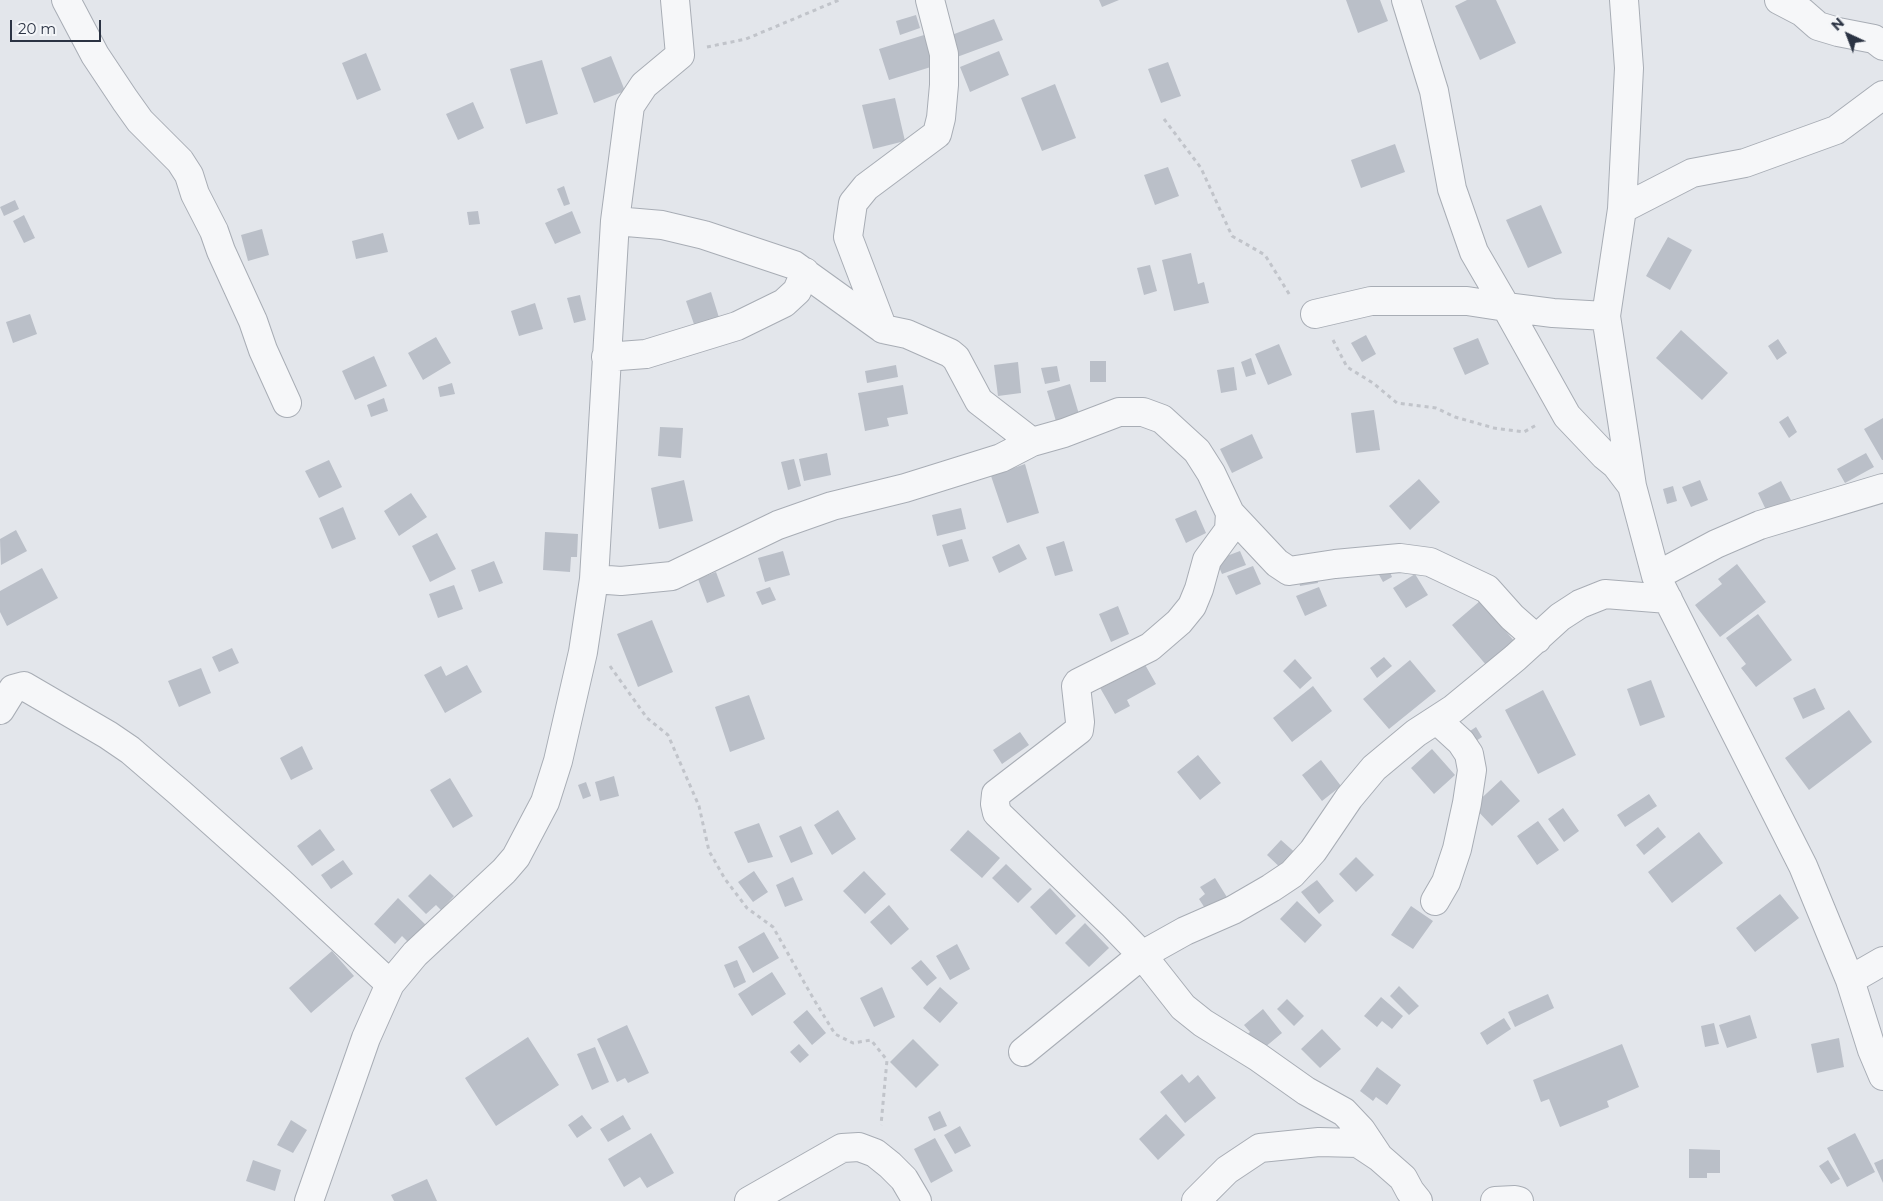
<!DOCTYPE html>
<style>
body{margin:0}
#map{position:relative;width:1883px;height:1201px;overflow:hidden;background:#e3e6eb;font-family:Montserrat,sans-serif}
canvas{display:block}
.north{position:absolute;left:1823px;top:10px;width:50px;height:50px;-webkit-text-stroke:4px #f3f5f8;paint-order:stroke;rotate:317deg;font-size:14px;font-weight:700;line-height:20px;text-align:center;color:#2b3343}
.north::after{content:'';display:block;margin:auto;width:18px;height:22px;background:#2b3343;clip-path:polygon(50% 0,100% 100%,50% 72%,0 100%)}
.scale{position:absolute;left:10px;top:20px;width:91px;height:22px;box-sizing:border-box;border:2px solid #2b3343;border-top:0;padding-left:6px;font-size:15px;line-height:18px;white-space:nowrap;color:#2b3343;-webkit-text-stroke:4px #f3f5f8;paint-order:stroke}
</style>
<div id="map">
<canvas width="1883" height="1201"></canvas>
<div class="north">N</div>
<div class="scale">20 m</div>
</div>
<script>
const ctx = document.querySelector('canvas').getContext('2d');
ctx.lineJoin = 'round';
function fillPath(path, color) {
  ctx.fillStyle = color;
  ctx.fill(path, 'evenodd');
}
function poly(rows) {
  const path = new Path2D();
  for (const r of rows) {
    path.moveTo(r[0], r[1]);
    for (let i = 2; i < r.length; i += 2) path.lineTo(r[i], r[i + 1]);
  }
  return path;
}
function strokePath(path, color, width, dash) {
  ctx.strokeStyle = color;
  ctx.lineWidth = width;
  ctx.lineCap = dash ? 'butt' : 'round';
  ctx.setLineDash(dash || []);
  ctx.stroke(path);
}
fillPath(poly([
 [1099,0,1119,0,1102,7],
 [1346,0,1380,0,1388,21,1358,33],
 [1467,0,1496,0,1516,43,1480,60,1455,6],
 [916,15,920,28,900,35,896,21],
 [994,19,1003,40,957,57,949,36],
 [924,35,934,66,889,80,879,49],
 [999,51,1009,75,970,92,960,67],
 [366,53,381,90,357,100,342,63],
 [611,56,625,91,594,103,581,68],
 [542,60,558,114,526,124,510,69],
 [1168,62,1181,96,1161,103,1148,69],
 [1055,84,1076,138,1042,151,1021,98],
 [895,98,905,141,873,149,862,105],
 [473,102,484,128,458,140,446,114],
 [1395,144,1405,172,1361,188,1351,160],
 [1168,167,1179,196,1155,205,1144,175],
 [564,186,570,204,564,206,557,189],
 [15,200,19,209,4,216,0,207],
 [1541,205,1562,253,1528,268,1506,220],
 [478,211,480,224,469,225,467,212],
 [572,211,581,233,555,244,545,223],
 [24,215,35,238,24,243,13,221],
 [262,229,269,255,248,261,241,235],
 [383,233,388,252,356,259,352,241],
 [1668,237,1692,250,1670,290,1646,276],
 [1191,253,1198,284,1204,282,1209,303,1174,311,1162,260],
 [1150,265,1157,291,1144,295,1137,268],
 [711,292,721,324,697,333,686,301],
 [580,295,586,320,574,323,567,298],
 [535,303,543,329,519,336,511,311],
 [30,314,37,334,13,343,6,322],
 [1681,330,1728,373,1702,400,1656,358],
 [1366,335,1376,354,1362,362,1351,343],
 [436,337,451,363,423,380,408,353],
 [1478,338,1489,364,1465,375,1453,348],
 [1778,339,1787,353,1777,360,1768,346],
 [1279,344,1292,375,1268,385,1255,354],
 [374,356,387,386,355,400,342,371],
 [1251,358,1256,374,1246,377,1241,362],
 [1090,361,1106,361,1106,382,1090,382],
 [1018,362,1021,393,998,396,994,365],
 [896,365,898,377,867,383,865,371],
 [1057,366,1060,381,1045,384,1041,368],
 [1234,367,1237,390,1221,393,1217,370],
 [452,383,455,394,440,397,438,387],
 [1070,384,1081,421,1058,428,1047,391],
 [903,385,908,414,887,418,889,426,865,431,858,393],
 [384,398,388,411,371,417,367,405],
 [1374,410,1380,450,1356,453,1351,413],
 [1788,416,1797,432,1789,438,1779,422],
 [1883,418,1883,460,1882,460,1864,429],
 [660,427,683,428,681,458,658,456],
 [1252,434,1263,458,1232,473,1220,449],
 [827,453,831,475,804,481,799,459],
 [1866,453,1874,467,1845,483,1837,469],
 [794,459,801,486,788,490,781,462],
 [329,460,342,487,319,498,305,471],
 [1025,464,1039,513,1007,523,991,476],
 [1419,479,1440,502,1410,530,1389,506],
 [684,480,693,521,659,529,651,488],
 [1700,480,1708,500,1691,507,1682,487],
 [1781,481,1791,500,1767,512,1758,493],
 [1673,486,1677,501,1667,504,1663,489],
 [411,493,427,517,399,536,384,511],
 [343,507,356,539,332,549,319,518],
 [961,508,966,529,937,536,932,515],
 [1196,510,1206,533,1186,543,1175,519],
 [16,530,27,551,1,565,0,539],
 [545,532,578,534,577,557,571,557,570,572,543,570],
 [437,533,456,569,430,582,412,546],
 [962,539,969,561,949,567,942,545],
 [1064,541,1073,571,1055,576,1046,547],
 [1019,544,1027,559,999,573,992,557],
 [783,551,790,575,765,582,758,558],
 [1240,551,1246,565,1222,574,1216,560],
 [494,561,503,583,479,592,471,570],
 [1737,564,1766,602,1720,637,1695,605,1722,584,1718,579],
 [1253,566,1261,584,1236,595,1227,576],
 [1388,567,1392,577,1383,582,1378,573],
 [42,568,58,598,7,626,0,612,0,591],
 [716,572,725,596,707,603,698,579],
 [1316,572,1318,583,1300,586,1298,575],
 [1415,574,1428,595,1406,608,1393,588],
 [454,585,463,609,438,618,429,594],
 [770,587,776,600,762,605,756,592],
 [1319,587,1327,606,1305,616,1296,596],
 [1480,601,1515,642,1487,666,1452,625],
 [1118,606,1129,634,1111,642,1099,614],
 [1758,614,1792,660,1756,687,1741,668,1746,664,1726,638],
 [652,620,673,672,638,687,617,634],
 [232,648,239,663,219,672,212,657],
 [1139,654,1156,684,1127,700,1130,706,1115,714,1095,679],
 [1384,657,1392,666,1377,678,1370,668],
 [1295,659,1312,678,1300,689,1283,671],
 [1410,660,1436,691,1389,729,1363,699],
 [467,665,482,692,445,713,424,675,441,666,446,676],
 [201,668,211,693,179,707,168,681],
 [1651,680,1665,717,1640,726,1627,689],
 [1313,686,1332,711,1292,742,1273,718],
 [1815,688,1825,709,1803,719,1793,698],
 [1543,690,1576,755,1538,774,1505,710],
 [749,695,765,739,730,752,715,707],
 [1849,710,1872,742,1809,790,1785,758],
 [1476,727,1482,737,1476,741,1470,731],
 [1020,732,1029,745,1002,764,993,750],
 [302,746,313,769,291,780,280,758],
 [1432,749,1455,775,1434,794,1411,768],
 [1198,755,1221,783,1200,800,1177,772],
 [1321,760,1341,786,1322,801,1302,775],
 [614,776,619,796,600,801,595,782],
 [450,778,473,816,453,828,430,790],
 [1501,780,1520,801,1492,826,1473,806],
 [586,782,591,796,583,799,578,785],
 [1649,794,1657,806,1625,827,1617,815],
 [1563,808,1579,831,1564,842,1548,819],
 [838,810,856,839,832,855,814,825],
 [1538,821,1559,850,1537,865,1517,836],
 [759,823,773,857,748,863,734,832],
 [801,826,813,854,791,863,779,836],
 [1658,827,1666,837,1644,855,1636,845],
 [320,829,335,850,312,866,297,846],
 [968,830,1000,858,982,878,950,850],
 [1699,832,1723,863,1672,903,1648,872],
 [1281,840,1300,857,1286,873,1267,855],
 [1356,857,1374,875,1356,892,1339,874],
 [343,860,353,874,331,889,321,875],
 [1006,864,1032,889,1018,903,992,878],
 [754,871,768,892,753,902,738,882],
 [864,871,886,894,865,914,843,891],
 [430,874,454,896,441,910,436,905,426,914,408,896],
 [793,877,803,900,785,907,776,885],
 [1215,878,1230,902,1210,916,1199,899,1205,894,1200,887],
 [1317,880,1334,901,1319,914,1301,892],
 [1050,888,1076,916,1056,935,1030,907],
 [1780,894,1799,918,1755,952,1736,928],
 [398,898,427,926,410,944,402,936,395,944,374,924],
 [1297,901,1322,925,1305,943,1280,919],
 [889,905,909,929,891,945,870,922],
 [1411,906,1433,921,1413,949,1391,935],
 [1085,923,1109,948,1089,967,1065,943],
 [764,932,779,958,753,973,738,947],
 [957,944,970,969,950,980,936,956],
 [332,951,354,976,311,1013,289,988],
 [737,960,746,982,734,988,724,965],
 [921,960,937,978,927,986,911,968],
 [772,972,786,994,752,1016,738,994],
 [1399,986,1419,1006,1409,1015,1390,996],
 [882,987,895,1017,874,1027,860,998],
 [940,987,958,1003,940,1023,923,1008],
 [1548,994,1554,1008,1515,1027,1508,1012],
 [1381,997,1403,1016,1392,1029,1382,1021,1377,1027,1364,1016],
 [1287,999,1304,1016,1294,1026,1277,1009],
 [1263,1009,1282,1033,1264,1048,1245,1036,1250,1032,1244,1025],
 [807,1010,826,1033,812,1045,793,1022],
 [1750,1015,1757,1038,1727,1048,1719,1025],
 [1504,1018,1511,1029,1487,1045,1480,1033],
 [1714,1023,1719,1044,1705,1047,1701,1026],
 [627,1025,649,1073,628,1083,625,1078,617,1082,597,1039],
 [1322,1029,1341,1049,1320,1068,1301,1049],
 [528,1037,559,1085,496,1126,465,1078],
 [1839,1038,1844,1067,1817,1073,1811,1044],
 [913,1039,939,1065,916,1088,890,1062],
 [799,1044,809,1055,800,1063,790,1052],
 [1622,1044,1639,1087,1607,1101,1609,1107,1560,1127,1549,1099,1541,1102,1533,1080],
 [595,1047,609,1082,592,1090,577,1054],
 [1377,1067,1401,1085,1387,1105,1376,1097,1373,1101,1360,1091],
 [1182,1074,1189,1083,1198,1075,1216,1098,1185,1123,1160,1092],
 [940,1111,947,1126,934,1131,928,1117],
 [1166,1114,1185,1135,1158,1160,1139,1139],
 [582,1115,592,1128,577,1138,568,1125],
 [623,1115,631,1129,608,1142,600,1129],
 [291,1120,307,1130,293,1153,277,1145],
 [960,1126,971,1146,955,1154,944,1135],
 [651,1133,674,1173,647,1188,640,1177,624,1187,608,1159],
 [1855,1133,1875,1172,1847,1187,1827,1148],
 [935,1138,953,1171,931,1183,914,1149],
 [1689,1149,1720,1150,1720,1173,1707,1173,1707,1178,1689,1178],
 [1883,1159,1883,1183,1874,1163],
 [253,1160,281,1170,275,1191,246,1181],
 [1828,1160,1840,1179,1831,1184,1819,1166],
 [427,1179,437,1201,394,1201,391,1195]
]), '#babfc8');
const street = poly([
 [66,0,95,55,125,100,140,121,180,161,189,175,195,194,214,231,221,251,253,321,263,350,287,403],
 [1406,0,1434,91,1452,189,1474,252,1506,307,1553,313,1606,316],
 [1624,0,1629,68,1622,209,1606,316,1632,486,1656,576,1803,866,1850,980,1872,1050,1883,1076],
 [1779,0,1802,12,1818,26,1838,32,1874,39,1883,46],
 [1622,209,1692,173,1745,163,1836,130,1883,95],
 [615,221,662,225,704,235,794,265,883,329,907,334,950,353,956,358,979,401,1032,442,1064,433,1119,412,1143,412,1162,419,1197,451,1211,473,1230,513,1229,530,1207,560,1199,589,1192,606,1179,622,1150,647,1078,683,1076,686,1080,722,1079,730,996,794,995,804,997,813,1114,926,1142,955,1183,1007,1203,1023,1258,1057,1306,1091,1344,1112,1361,1130,1379,1157],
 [1315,314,1371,301,1467,301,1506,307,1567,416,1605,456,1616,465,1632,486],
 [883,329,848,237,853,203,866,187,937,134,941,118,944,85,944,54,930,0],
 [606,357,646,354,737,326,784,303,797,291,805,272],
 [1230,513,1277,563,1289,571,1335,564,1400,558,1430,562,1487,589,1512,617,1537,639],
 [1656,576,1716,544,1760,525,1883,488],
 [594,579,621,581,672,576,778,525,832,506,905,488,1001,458,1032,442],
 [0,710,13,689,24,686,108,735,130,750,180,793,280,882,390,984],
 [1435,901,1446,882,1457,849,1467,803,1472,770,1469,754,1461,742,1437,720],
 [1850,980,1883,961],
 [1023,1052,1142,955,1185,931,1233,910,1271,888,1292,874,1313,851,1349,798,1374,768,1416,733,1453,709,1515,658,1560,617,1580,604,1605,594,1668,599],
 [309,1201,366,1038,390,984,415,954,504,871,516,857,545,802,558,761,583,652,594,579,615,221,630,106,644,85,680,55,675,0],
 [749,1201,842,1148,859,1147,875,1153,890,1165,904,1179,917,1201],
 [1196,1201,1227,1170,1260,1148,1319,1142,1358,1143,1379,1157,1403,1178,1410,1191,1418,1201],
 [1495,1201,1515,1200,1519,1201]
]);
strokePath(street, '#a8adb5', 30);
strokePath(poly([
 [707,47,746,39,839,0],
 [1164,119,1201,168,1232,236,1265,255,1291,297],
 [1333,340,1347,367,1373,383,1397,403,1436,408,1455,417,1494,428,1524,432,1538,424],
 [610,666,647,718,668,735,699,806,709,851,725,879,747,908,773,927,813,998,835,1034,853,1043,871,1040,887,1060,881,1125]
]), '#c1c4ca', 3, [4, 4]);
strokePath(street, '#f6f7f9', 28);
</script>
